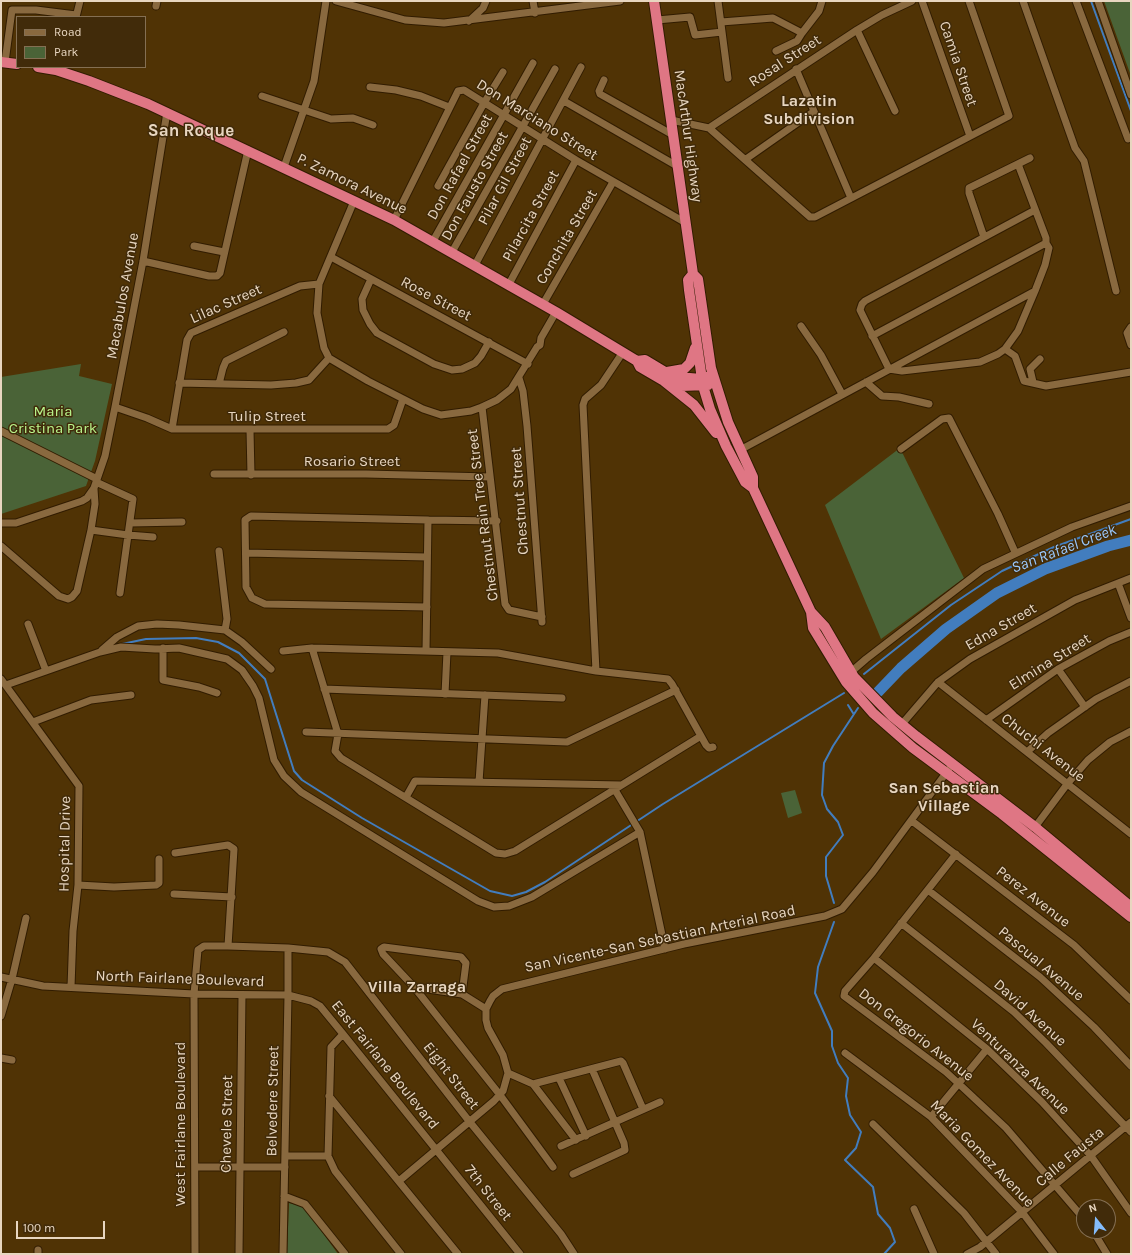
<!DOCTYPE html>
<style>
body{margin:0}
#map{position:relative;width:1132px;height:1255px;overflow:hidden;background:#503305;font-family:Karla,sans-serif}
canvas{display:block}
.frame{position:absolute;inset:0;border:2px solid #e8d6c0;pointer-events:none}
.legend{position:absolute;left:16px;top:16px;width:130px;height:52px;box-sizing:border-box;background:#412b0a;border:1px solid #846f53;margin:0;padding:5px 7px;list-style:none;font-size:12px;color:#e8d6c0}
.legend li{display:flex;align-items:center;gap:8px;height:20px}
.legend b{width:20px;border:1px solid #846f53}
.north{position:absolute;left:1076px;top:1199px;width:40px;height:40px;box-sizing:border-box;background:#412b0a;border:1px solid #846f53;border-radius:50%;rotate:343deg;font-size:11px;font-weight:700;line-height:16px;text-align:center;color:#e8d6c0}
.north::after{content:'';display:block;margin:auto;width:14px;height:18px;background:#84bcfb;clip-path:polygon(50% 0,100% 100%,50% 72%,0 100%)}
.scale{position:absolute;left:16px;top:1221px;width:89px;height:18px;box-sizing:border-box;border:2px solid #e8d6c0;border-top:0;padding-left:5px;font-size:12px;line-height:14px;white-space:nowrap;color:#e8d6c0;-webkit-text-stroke:3px #412b0a;paint-order:stroke}
</style>
<div id="map">
<canvas width="1132" height="1255"></canvas>
<div class="frame"></div>
<ul class="legend">
<li><b style="height:5px;background:#89693f"></b>Road</li>
<li><b style="height:11px;background:#4a6337"></b>Park</li>
</ul>
<div class="north">N</div>
<div class="scale">100 m</div>
</div>
<script>
const ctx = document.querySelector('canvas').getContext('2d');
ctx.lineJoin = 'round';
function fillPath(path, color) {
  ctx.fillStyle = color;
  ctx.fill(path, 'evenodd');
}
function poly(rows) {
  const path = new Path2D();
  for (const r of rows) {
    path.moveTo(r[0], r[1]);
    for (let i = 2; i < r.length; i += 2) path.lineTo(r[i], r[i + 1]);
  }
  return path;
}
function strokePath(path, color, width, dash) {
  ctx.strokeStyle = color;
  ctx.lineWidth = width;
  ctx.lineCap = dash ? 'butt' : 'round';
  ctx.setLineDash(dash || []);
  ctx.stroke(path);
}
function drawText(font, color, halo, rows, align = 'center') {
  ctx.font = font + ' Karla,sans-serif';
  ctx.lineWidth = 3;
  ctx.setLineDash([]);
  ctx.textBaseline = 'middle';
  ctx.strokeStyle = halo;
  ctx.fillStyle = color;
  for (const [text, x, y, turn = 0] of rows) {
    ctx.save();
    ctx.translate(x, y);
    ctx.rotate((+turn || 0) * Math.PI / 180);
    ctx.textAlign = isNaN(turn) ? turn : align;
    if (halo) ctx.strokeText(text, 0, 0);
    ctx.fillText(text, 0, 0);
    ctx.restore();
  }
}
fillPath(poly([
 [1104,1,1131,1,1131,76],
 [81,364,79,376,112,384,95,461,86,486,1,514,1,377],
 [900,448,964,578,881,639,825,505],
 [795,790,802,813,788,818,781,793],
 [289,1203,304,1207,338,1254,287,1254]
]), '#4a6337');
strokePath(poly([
 [1091,1,1131,111],
 [122,644,146,639,196,638,218,642,239,653,265,679,294,771,302,780,362,818,490,891,512,896,526,892,545,882,663,804,844,693],
 [864,674,951,605,1002,571,1054,547,1131,519],
 [848,705,853,713],
 [834,903,826,876,826,857,843,835,838,822,827,809,822,795,824,763,833,746,858,708],
 [834,922,818,967,815,993,832,1031,832,1046,838,1063,848,1078,846,1096,850,1115,861,1132,856,1148,845,1160,873,1187,878,1214,890,1228,895,1242,884,1254]
]), '#427dbe', 2);
strokePath(poly([
 [878,692,901,668,946,629,997,593,1045,569,1108,546,1131,540]
]), '#427dbe', 11);
const minor = poly([
 [336,1,405,20,444,23,620,1],
 [533,1,535,13],
 [718,1,728,78],
 [922,1,970,136],
 [1023,1,1075,148,1084,161,1116,291],
 [1076,1,1128,139],
 [1098,1,1131,95],
 [156,6,157,1],
 [76,17,80,1],
 [657,20,690,17,695,35,722,32],
 [469,21,483,8,486,1],
 [721,22,773,18,802,33,819,11,822,1],
 [857,30,895,111],
 [776,51,797,41,802,33],
 [5,62,12,10,36,10,76,15],
 [796,69,851,198],
 [604,80,599,91,600,94,673,135],
 [370,87,396,90,421,96,449,107],
 [262,96,331,119,353,118,373,125],
 [564,101,677,166],
 [671,120,709,128,857,30,882,15,912,1],
 [709,128,810,217,815,217,1009,116,969,1],
 [746,159,813,112],
 [284,167,314,81,326,1],
 [438,186,484,103,503,72],
 [354,201,319,284,317,313,324,348,329,358,368,381,423,409,441,415,471,411,482,407,497,400,511,389,537,347,540,345,541,338,556,312],
 [1035,210,865,301,862,304,860,310,889,369,902,371,980,362,998,354,1005,349,1018,331,1035,291],
 [394,220,458,91,464,90,576,160,686,223],
 [984,237,969,193,969,188,1030,158],
 [433,241,533,63],
 [194,246,224,252],
 [452,252,555,69],
 [331,257,528,364],
 [143,261,209,276,217,276,220,273,248,150],
 [475,265,581,67],
 [371,279,362,299,363,310,370,324,377,333,434,364,452,370,462,369,475,363,481,356,489,342],
 [509,284,576,160],
 [543,304,613,182],
 [801,326,821,355,842,394],
 [1131,327,1127,333,1131,345],
 [872,336,1046,243],
 [1005,349,1015,356,1024,381,1046,386,1131,372],
 [623,352,601,385,585,399,583,405,596,671,668,679,672,684,706,745,709,748,713,747],
 [519,378,523,391,527,426,542,622],
 [866,382,882,396,899,397,929,404],
 [1033,382,1030,369,1040,359],
 [179,383,271,385,296,383,309,380,329,358],
 [219,384,223,368,226,361,284,332],
 [115,407,147,418,172,429,388,429,394,425,403,399],
 [482,407,505,604,509,610,542,617],
 [172,429,187,340,191,333,300,286,319,284],
 [250,430,251,475],
 [1,431,97,479],
 [901,449,942,419,949,418,998,514,1015,552],
 [740,450,1035,291,1045,265,1049,248,1046,243,1046,238,1018,164],
 [214,474,366,474,490,477],
 [96,482,133,499,128,535,153,537],
 [1,523,16,523,82,501,87,498,94,488,105,456,115,407,143,261,167,112],
 [130,523,182,522],
 [91,530,128,535,120,593],
 [1,546,59,596,68,599,72,597,77,591,91,530,95,504,94,489],
 [219,551,227,619,225,630],
 [246,553,427,557],
 [1118,583,1131,618],
 [427,607,265,604,252,598,246,587,245,520,251,516,428,520],
 [28,624,46,671],
 [163,648,163,680,199,687,217,693],
 [102,650,117,637,138,626,157,624,179,625,225,630,242,642,271,669],
 [283,651,312,648],
 [426,651,428,520,497,521],
 [1058,669,1085,707],
 [596,671,498,653,312,648,338,734,335,751,341,758,496,853,505,854,515,851,701,736],
 [851,672,866,659,983,569,1072,527,1131,506],
 [1,679,79,786,78,885,73,931,71,987],
 [938,682,1131,834],
 [6,685,100,652,121,647,155,649,179,648,227,659,242,670,253,686,259,698,274,760,284,776,301,792,478,901,494,907,509,906,532,897,640,832],
 [324,689,562,698],
 [445,694,447,652],
 [986,720,1058,669,1109,641,1131,632],
 [33,722,91,700,131,695],
 [902,724,938,682,970,659,1075,600,1131,578],
 [306,732,567,742,676,690],
 [1027,752,1048,733,1096,699,1131,681],
 [479,782,485,695],
 [615,790,640,832,665,949],
 [406,797,415,781,621,785],
 [912,821,1074,945,1131,1000],
 [1035,827,1068,783,1088,760,1110,742,1131,731],
 [175,853,228,845,234,849,228,946],
 [956,854,874,958,845,991,844,996,946,1072,958,1083,1006,1128,1084,1219],
 [78,885,114,887,156,885,159,883,159,859],
 [928,890,1040,977,1094,1027,1131,1066],
 [174,894,232,897],
 [901,923,1014,1012,1046,1043,1131,1132],
 [874,958,987,1049,1042,1102,1091,1156,1131,1213],
 [1,977,43,986,194,994,288,995,311,1001,320,1006,343,1034,520,1254],
 [414,987,462,994,486,1009],
 [462,994,466,963,461,957,384,947,381,949,383,954,414,987,500,1095,553,1167],
 [1,1016,12,979,26,918],
 [343,1034,331,1047,328,1156,335,1171,401,1254],
 [845,1053,931,1117,1022,1212,1054,1254],
 [1,1058,12,1060],
 [508,1073,533,1084,621,1061,623,1063,643,1109],
 [559,1078,586,1136],
 [533,1084,576,1140],
 [329,1096,458,1254],
 [931,1117,987,1049],
 [873,1124,964,1213,996,1254],
 [561,1146,660,1102],
 [285,1156,328,1156],
 [195,1167,285,1167],
 [573,1174,625,1150,624,1143,592,1069],
 [399,1181,494,1101,503,1091,508,1073,503,1055,488,1028,486,1020,486,1009,490,1001,493,996,502,989,684,944,825,916,842,909,873,872,949,769],
 [284,1196,305,1204,345,1254],
 [914,1209,934,1254],
 [1093,1231,1107,1254],
 [38,1254,38,1250],
 [195,1254,194,994,198,950,204,946,228,946,288,948,328,952,345,962,469,1121,561,1234,574,1254],
 [239,1254,242,995],
 [283,1254,288,995,288,948],
 [967,1254,980,1247,1131,1122]
]);
const highway = poly([
 [654,1,693,274,698,279,711,368,728,422,753,477,753,488,811,612,813,628,846,682,873,713,913,748,1002,814,1131,917],
 [1,62,17,64],
 [38,67,56,70,89,81,148,104,394,220,556,312,637,361,645,360,665,372,678,377,701,379,713,375],
 [693,274,688,280,689,290,703,386,710,409,726,446,745,482,753,488],
 [637,361,640,367,664,381,681,386,708,385],
 [667,372,684,369,690,363,695,348],
 [664,381,694,405,716,433],
 [811,612,825,627,854,677,893,717,916,736,1035,827,1131,907]
]);
strokePath(minor, '#311c00', 9);
strokePath(highway, '#311c00', 12);
strokePath(minor, '#89693f', 7);
strokePath(highway, '#df7684', 10);
drawText('15px', '#e8d6c0', '#412b0a', [
 ["Rosal Street",785,61,-33],
 ["Camia Street",958,64,71],
 ["Don Marciano Street",537,120,32],
 ["MacArthur Highway",688,136,82],
 ["Don Rafael Street",460,167,-61],
 ["Pilar Gil Street",505,181,-62],
 ["P. Zamora Avenue",352,184,26],
 ["Don Fausto Street",475,186,-61],
 ["Pilarcita Street",531,216,-61],
 ["Conchita Street",567,237,-60],
 ["Macabulos Avenue",123,296,-80],
 ["Rose Street",436,299,28],
 ["Lilac Street",226,304,-24],
 ["Tulip Street",267,417],
 ["Rosario Street",352,462],
 ["Chestnut Street",520,501,-94],
 ["Chestnut Rain Tree Street",483,515,-97],
 ["Edna Street",1001,627,-30],
 ["Elmina Street",1050,662,-32],
 ["Chuchi Avenue",1043,748,38],
 ["Hospital Drive",65,844,-89],
 ["Perez Avenue",1033,897,38],
 ["San Vicente-San Sebastian Arterial Road",660,939,-12],
 ["Pascual Avenue",1041,964,40],
 ["North Fairlane Boulevard",180,979,2],
 ["David Avenue",1030,1013,42],
 ["Don Gregorio Avenue",916,1035,38],
 ["East Fairlane Boulevard",385,1065,51],
 ["Venturanza Avenue",1020,1067,44],
 ["Eight Street",451,1076,52],
 ["Belvedere Street",273,1101,-89],
 ["West Fairlane Boulevard",181,1124,-90],
 ["Chevele Street",227,1124,-89],
 ["Maria Gomez Avenue",982,1154,46],
 ["Calle Fausta",1070,1157,-40],
 ["7th Street",488,1193,52]
]);
drawText('15px', '#b9f48b', '#412b0a', [
 ["Maria",53,412],
 ["Cristina Park",53,429]
]);
drawText('bold 16px', '#e8d6c0', '#412b0a', [
 ["Lazatin",809,101],
 ["Subdivision",809,119],
 ["San Sebastian",944,788],
 ["Village",944,806],
 ["Villa Zarraga",417,987]
]);
drawText('italic 16px', '#9ac8fc', '#412b0a', [
 ["San Rafael Creek",1064,549,-21]
]);
drawText('bold 17px', '#e8d6c0', '#412b0a', [
 ["San Roque",191,131]
]);
</script>
